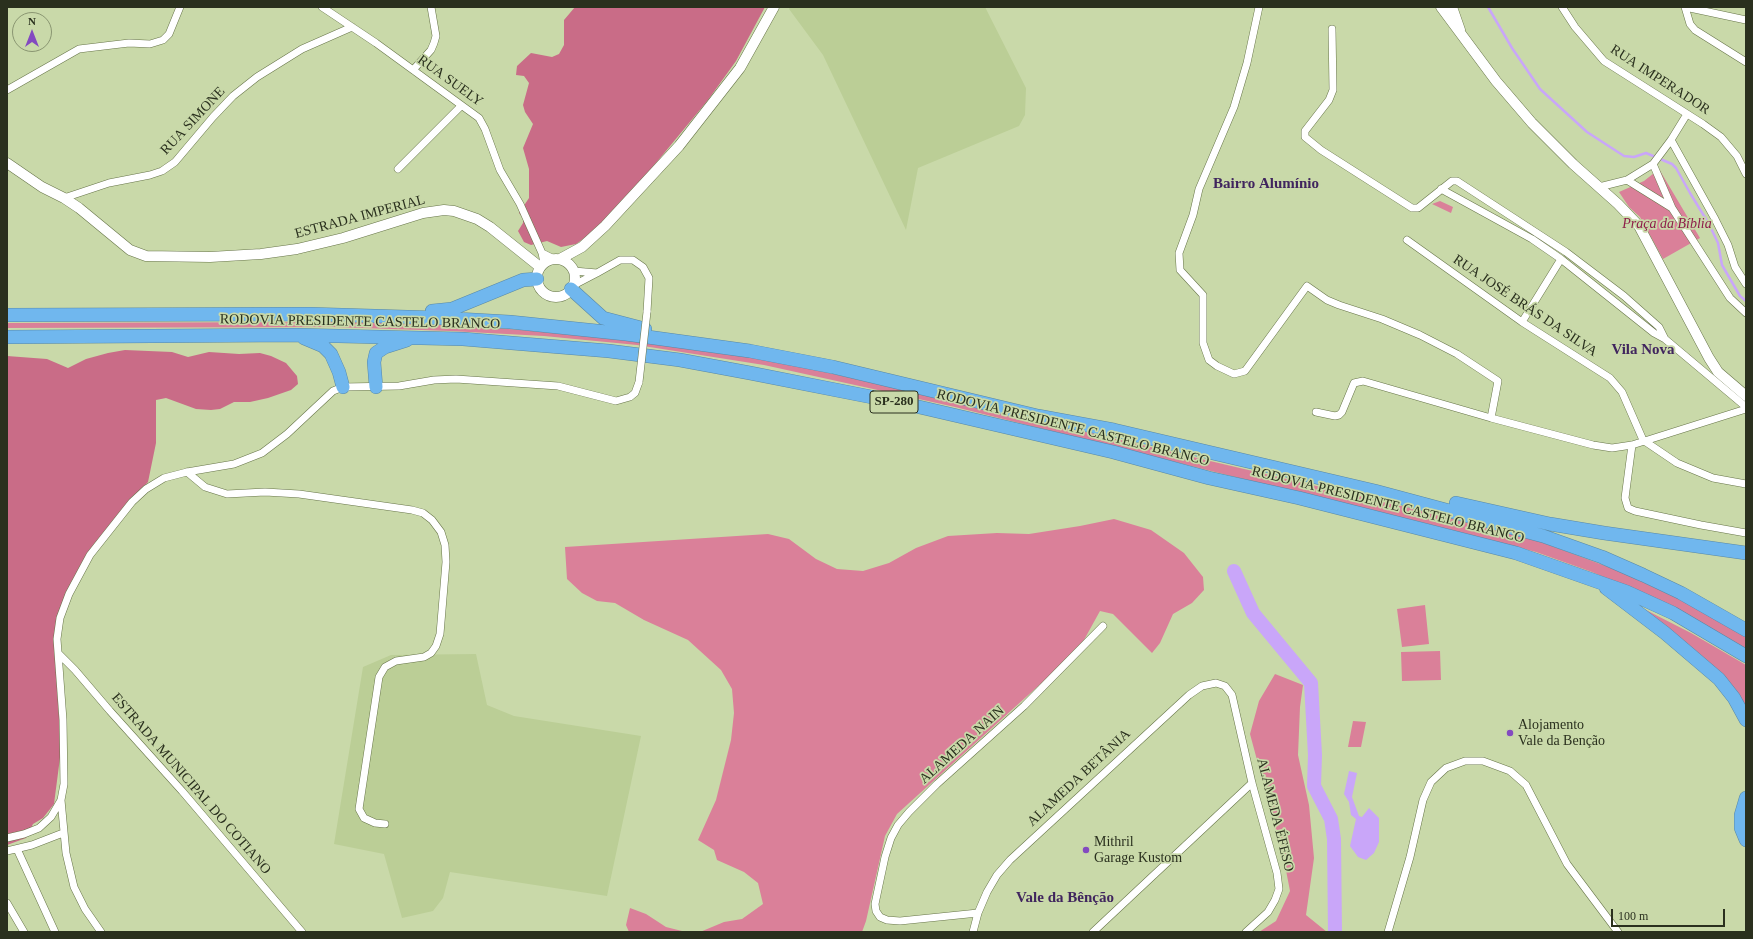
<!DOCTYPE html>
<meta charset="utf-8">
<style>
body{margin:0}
#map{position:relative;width:1753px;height:939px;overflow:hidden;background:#c9d9a9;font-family:Georgia,serif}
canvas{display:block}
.frame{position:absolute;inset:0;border:8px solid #2a301e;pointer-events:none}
.north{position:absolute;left:12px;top:12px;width:40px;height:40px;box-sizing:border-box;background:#c9d9a9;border:1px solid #899571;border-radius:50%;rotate:0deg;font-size:11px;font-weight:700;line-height:16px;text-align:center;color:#2a301e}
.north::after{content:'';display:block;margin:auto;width:14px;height:18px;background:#834ac0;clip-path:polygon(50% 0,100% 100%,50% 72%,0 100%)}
.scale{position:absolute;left:1611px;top:909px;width:114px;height:18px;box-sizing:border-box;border:2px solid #2a301e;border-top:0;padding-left:5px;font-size:12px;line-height:14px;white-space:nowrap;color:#2a301e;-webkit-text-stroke:3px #c9d9a9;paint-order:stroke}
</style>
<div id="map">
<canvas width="1753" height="939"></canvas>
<div class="frame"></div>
<div class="north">N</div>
<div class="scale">100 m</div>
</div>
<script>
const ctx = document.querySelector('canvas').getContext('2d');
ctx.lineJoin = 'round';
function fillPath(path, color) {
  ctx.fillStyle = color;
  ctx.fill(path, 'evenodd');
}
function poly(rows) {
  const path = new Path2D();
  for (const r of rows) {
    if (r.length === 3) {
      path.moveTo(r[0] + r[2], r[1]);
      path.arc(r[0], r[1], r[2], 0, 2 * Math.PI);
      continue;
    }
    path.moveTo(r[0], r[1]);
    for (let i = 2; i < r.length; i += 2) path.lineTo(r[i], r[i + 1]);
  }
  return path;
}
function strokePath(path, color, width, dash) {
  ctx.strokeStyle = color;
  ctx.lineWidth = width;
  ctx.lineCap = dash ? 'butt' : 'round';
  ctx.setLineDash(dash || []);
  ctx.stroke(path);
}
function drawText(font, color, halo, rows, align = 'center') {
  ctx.font = font + ' Georgia,serif';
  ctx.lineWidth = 3.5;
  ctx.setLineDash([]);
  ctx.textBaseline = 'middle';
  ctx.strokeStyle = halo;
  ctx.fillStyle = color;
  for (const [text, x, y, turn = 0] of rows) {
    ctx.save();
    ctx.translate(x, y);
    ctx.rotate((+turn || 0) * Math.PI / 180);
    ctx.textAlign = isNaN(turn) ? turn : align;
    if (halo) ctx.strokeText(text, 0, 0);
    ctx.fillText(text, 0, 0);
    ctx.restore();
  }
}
fillPath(poly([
 [790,7,985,7,1026,88,1025,115,1019,126,918,168,906,230,823,55,789,9],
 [476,654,487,705,514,716,641,736,607,896,450,872,443,898,433,911,402,918,384,854,334,844,363,667,391,655]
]), '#bbce96');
fillPath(poly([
 [1659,169,1700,238,1663,259,1640,217,1629,207,1619,192,1644,181],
 [1440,201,1453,207,1451,213,1432,204],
 [333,322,450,324,638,340,726,352,807,368,955,401,1427,512,1536,540,1619,571,1677,598,1746,637,1746,650,1648,596,1592,572,1536,552,1424,523,1287,490,955,407,764,365,637,345,544,336,450,331,333,327,7,328,7,323],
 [1114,519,1151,530,1184,553,1203,577,1204,590,1192,603,1173,614,1160,643,1152,653,1113,614,1100,611,1079,649,897,814,885,836,866,921,862,932,700,932,724,922,742,919,763,904,758,883,744,872,717,860,714,850,698,840,716,800,731,740,734,713,732,689,721,670,688,640,644,620,615,603,597,601,582,593,567,579,565,547,768,534,789,539,816,559,837,569,863,571,889,563,916,548,948,536,997,533,1029,534,1080,526],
 [1425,605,1429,644,1402,647,1397,609],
 [1640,607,1691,633,1746,665,1746,710],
 [1440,651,1441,680,1402,681,1401,652],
 [1275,674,1303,685,1300,707,1298,755,1309,805,1314,858,1306,915,1327,932,1259,932,1276,921,1290,891,1284,860,1250,734,1259,701],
 [1353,721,1366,722,1361,747,1348,747],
 [630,908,646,914,666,927,686,932,629,932,626,925]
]), '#da8099');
fillPath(poly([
 [575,7,765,7,736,61,708,100,613,215,600,227,576,244,561,247,547,241,531,245,524,242,518,231,523,223,523,218,519,213,529,198,529,169,523,148,533,124,525,112,523,105,529,83,524,76,516,75,517,66,531,53,552,57,559,54,564,45,564,20],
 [125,350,172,352,188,357,209,352,239,354,260,353,271,356,286,363,297,376,298,384,291,390,268,398,250,402,234,402,220,409,211,410,196,409,166,398,156,400,156,443,148,482,117,516,88,556,61,617,55,648,61,750,54,804,43,818,33,824,26,838,7,845,7,356,47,359,68,368,86,359,108,353]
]), '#c96c87');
fillPath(poly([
 [1349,771,1357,773,1352,797,1359,816,1362,817,1369,808,1379,818,1379,842,1374,853,1366,860,1358,857,1350,846,1356,819,1351,815,1349,802,1344,794]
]), '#c9a6f9');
strokePath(poly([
 [1488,7,1512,48,1540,89,1587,132,1624,156,1634,157,1646,153,1672,164,1676,168,1690,193,1709,224,1718,243,1722,265,1740,296,1746,301]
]), '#c9a6f9', 2.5);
strokePath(poly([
 [1234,571,1253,613,1311,683,1315,755,1314,786,1331,819,1334,839,1335,932]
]), '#c9a6f9', 14);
const street = poly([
 [322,7,376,43,479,118,485,129,500,170,520,204,542,253],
 [1259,7,1247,63,1234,107,1199,189,1193,215,1179,253,1180,270,1203,295,1203,343,1209,360,1217,366,1234,374,1245,371,1307,286,1327,300,1339,305,1382,319,1420,335,1457,354,1498,381,1491,418],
 [1562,7,1575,27,1604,61,1703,124,1721,137,1737,156,1746,174],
 [1685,7,1690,24,1695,30,1746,62],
 [1685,7,1746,20],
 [1332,29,1333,90,1329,100,1305,131,1305,137,1321,150,1412,208,1418,208,1452,181,1457,181,1566,252,1624,296,1659,327,1665,339],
 [413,70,431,50,434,43,436,36,431,7],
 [7,90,79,49,129,43,150,44,163,40,169,34,180,7],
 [1671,140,1715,219,1728,245,1735,267,1746,284],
 [1653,164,1672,208,1730,298,1746,313],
 [398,169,461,106],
 [1627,180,1672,208],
 [1599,187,1627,180,1653,164,1671,140,1687,114],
 [1441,189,1532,239,1561,259,1654,333,1665,339,1746,407],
 [64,198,109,183,150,175,162,171,175,162,213,117,233,96,257,77,302,49,352,27],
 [1407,240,1522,322,1610,378,1622,392,1643,440],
 [544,263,542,253,554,259],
 [597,273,620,260,633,260,643,267,649,278,647,312],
 [574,285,597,273,574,271],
 [1522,322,1561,259],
 [1316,412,1335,416,1339,415,1342,412,1354,383,1363,381,1491,418,1593,445,1612,448,1632,445,1746,409],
 [1643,440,1677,463,1713,478,1746,484],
 [1632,445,1625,498,1628,508,1635,511,1701,525,1746,533],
 [187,472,205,487,227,494,265,492,299,494,412,510,423,513,432,520,441,532,445,545,446,562,440,634,436,646,431,653,424,657,396,661,385,667,379,677,359,809,364,818,375,823,385,824],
 [59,654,75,670,110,711,182,791,302,932],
 [61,800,66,853,74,887,85,909,101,932],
 [7,838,24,834,39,828,51,817,61,800,64,784,63,720,57,639,60,618,69,594,90,555,132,502,146,489,164,478,187,472,234,464,262,453,287,434,333,391,343,387,399,386,434,380,456,379,558,386,616,401,630,397,635,393,639,382],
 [17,849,55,932],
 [7,851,32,845,63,833],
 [7,903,24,932],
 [978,913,900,921,887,920,880,917,876,911,875,904,885,857,891,838,898,825,909,812,937,784,1024,706,1103,626],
 [973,932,978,913,987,892,997,875,1010,860,1189,695,1202,686,1216,683,1225,686,1232,695,1252,783,1277,873,1279,889,1275,900,1268,912,1246,932],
 [1093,932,1252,783],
 [1388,932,1410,857,1423,800,1431,782,1446,768,1465,761,1483,761,1510,771,1526,785,1567,864,1618,932]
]);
const secondary = poly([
 [1441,7,1496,81,1532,123,1573,164,1618,204,1639,226,1709,358,1718,372,1746,396],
 [1452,7,1460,30],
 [7,163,42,187,64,198,79,208,130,250,146,256,210,257,261,254,297,249,343,238,423,213,444,210,454,211,477,219,490,227,540,267],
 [556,278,19],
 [560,259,582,247,605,226,679,146,740,68,774,7]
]);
const highway = poly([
 [571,289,603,318,645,329],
 [432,311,452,309,523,280,537,279],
 [7,315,309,314,440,318,510,322,626,334,750,351,833,367,1038,416,1114,430,1375,491,1543,536,1602,557,1643,575,1681,593,1746,630],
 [7,337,297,335,463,339,609,351,680,360,750,373,902,403,1113,452,1209,478,1299,498,1516,553,1627,592,1673,613,1746,656],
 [304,338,323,346,331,354,339,372,343,387],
 [376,387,374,362,376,353,385,347,407,340],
 [1456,503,1550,524,1604,533,1746,553],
 [1606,588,1665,633,1719,679,1734,698,1746,720],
 [1746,798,1741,815,1741,828,1746,840]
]);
strokePath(street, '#677549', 8);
strokePath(secondary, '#677549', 11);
strokePath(highway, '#5888a5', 14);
strokePath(street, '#fff', 7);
strokePath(secondary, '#fff', 10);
strokePath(highway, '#70b7ee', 13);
const streetBridge = poly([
 [639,382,647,312]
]);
strokePath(streetBridge, '#677549', 8, []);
strokePath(streetBridge, '#fff', 7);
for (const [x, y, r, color] of [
 [1510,733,4,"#834ac0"],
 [1086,850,4,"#834ac0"]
]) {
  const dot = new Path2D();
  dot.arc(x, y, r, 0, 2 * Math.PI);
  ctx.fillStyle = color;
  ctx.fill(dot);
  strokePath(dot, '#c9d9a9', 1.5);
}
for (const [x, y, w] of [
 [894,402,48]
]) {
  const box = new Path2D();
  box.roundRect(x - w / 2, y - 11, w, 22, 3);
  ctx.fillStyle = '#c9d9a9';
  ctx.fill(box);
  strokePath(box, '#2a301e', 1);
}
drawText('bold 13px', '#2a301e', null, [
 ["SP-280",894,402]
]);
drawText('14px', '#2a301e', '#c9d9a9', [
 ["RUA IMPERADOR",1660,80,33],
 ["RUA SUELY",450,81,36],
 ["RUA SIMONE",193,121,-47],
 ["ESTRADA IMPERIAL",360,217,-15],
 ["RUA JOSÉ BRÁS DA SILVA",1525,306,34],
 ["RODOVIA PRESIDENTE CASTELO BRANCO",360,322,1],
 ["RODOVIA PRESIDENTE CASTELO BRANCO",1073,428,14],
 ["RODOVIA PRESIDENTE CASTELO BRANCO",1388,505,14],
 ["ALAMEDA NAIN",962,745,-42],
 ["ALAMEDA BETÂNIA",1079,778,-43],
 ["ESTRADA MUNICIPAL DO COTIANO",191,784,49],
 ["ALAMEDA ÉFESO",1275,815,76]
]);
drawText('italic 14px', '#8e1d49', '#c9d9a9', [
 ["Praça da Bíblia",1667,224]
]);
drawText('14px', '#2a301e', '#c9d9a9', [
 ["Alojamento",1518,725],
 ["Vale da Benção",1518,741],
 ["Mithril",1094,842],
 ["Garage Kustom",1094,858]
], 'left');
drawText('bold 15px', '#40255e', '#c9d9a9', [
 ["Bairro Alumínio",1266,184],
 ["Vila Nova",1643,350],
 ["Vale da Bênção",1065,898]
]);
</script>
